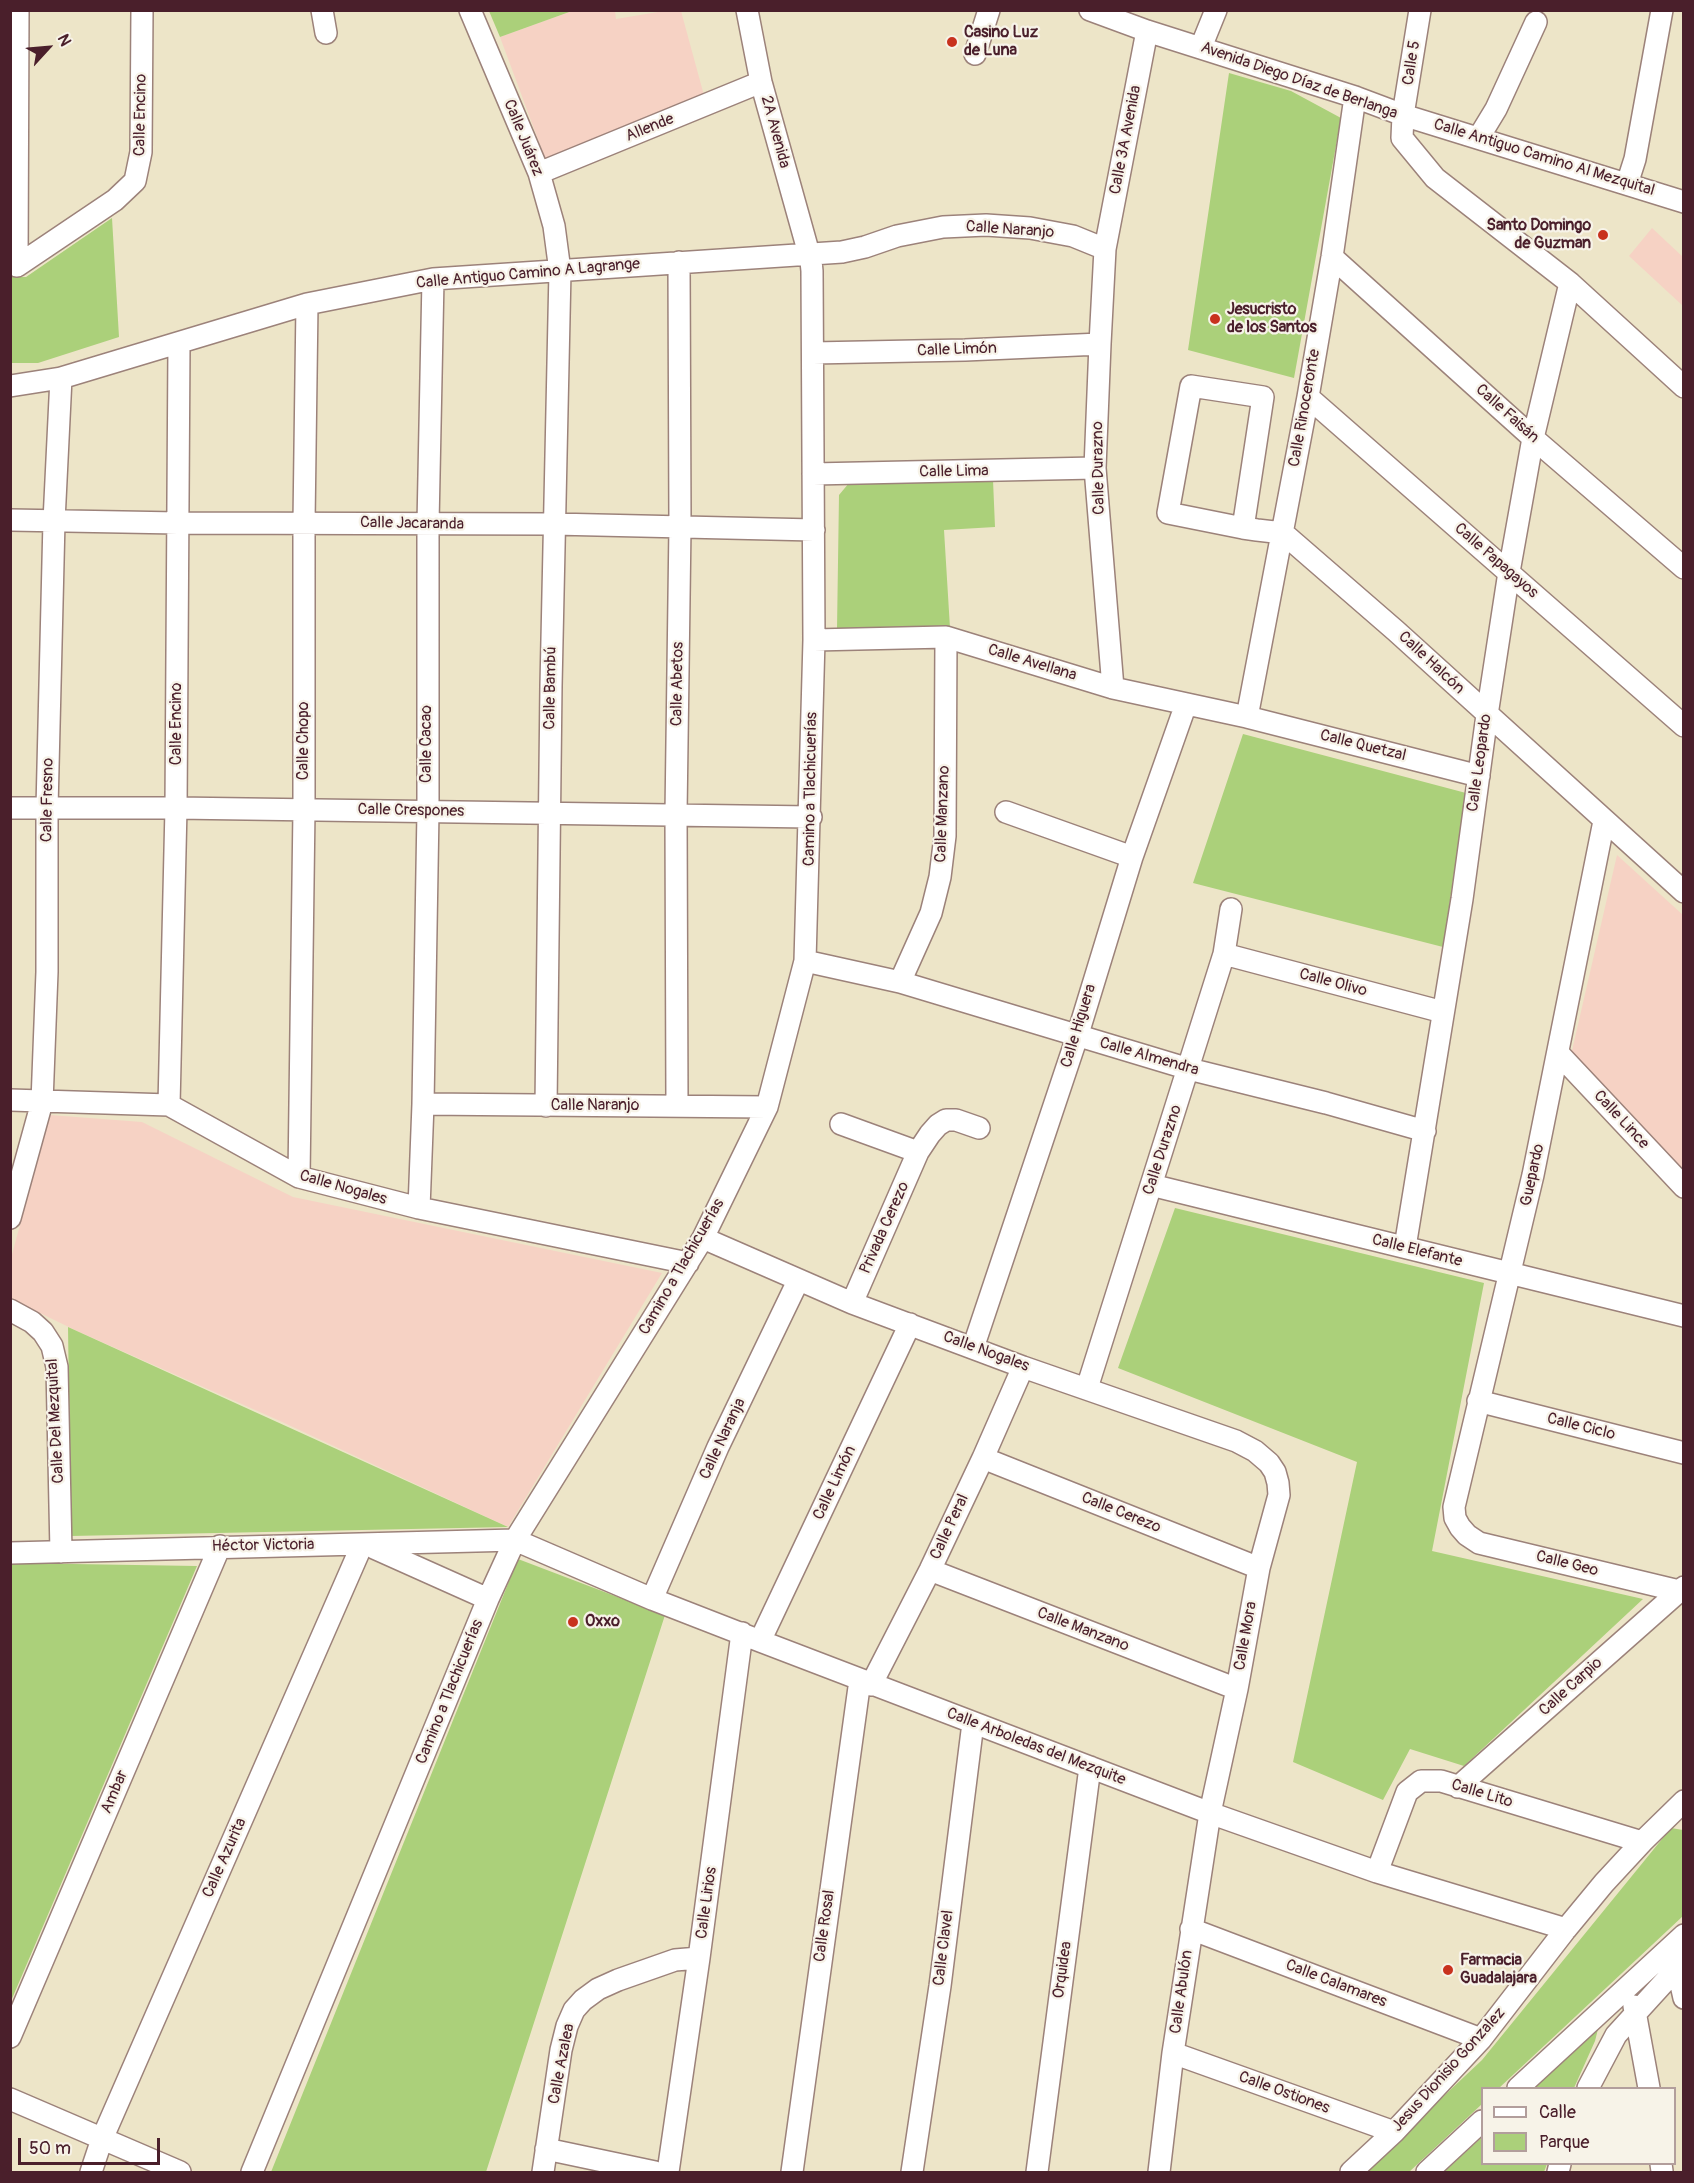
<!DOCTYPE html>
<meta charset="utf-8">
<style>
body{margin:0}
#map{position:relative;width:1694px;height:2183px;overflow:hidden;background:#ede5c8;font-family:Pangolin,sans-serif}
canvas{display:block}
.frame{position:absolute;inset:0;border:12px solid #4a1f2b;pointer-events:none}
.legend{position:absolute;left:1481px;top:2087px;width:195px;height:78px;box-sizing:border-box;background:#f7f3e8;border:2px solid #b29e9c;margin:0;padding:8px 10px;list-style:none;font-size:18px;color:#4a1f2b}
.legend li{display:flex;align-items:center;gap:12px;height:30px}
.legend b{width:30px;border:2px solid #b29e9c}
.north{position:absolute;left:18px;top:18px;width:60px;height:60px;-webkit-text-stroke:4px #f7f3e8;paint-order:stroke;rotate:64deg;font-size:16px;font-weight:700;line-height:24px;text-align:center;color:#4a1f2b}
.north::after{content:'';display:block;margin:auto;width:21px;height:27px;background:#4a1f2b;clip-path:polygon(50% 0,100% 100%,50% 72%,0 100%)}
.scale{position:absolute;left:18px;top:2138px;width:142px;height:27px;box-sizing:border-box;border:3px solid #4a1f2b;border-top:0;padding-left:8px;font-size:18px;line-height:21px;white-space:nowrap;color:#4a1f2b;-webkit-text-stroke:4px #f7f3e8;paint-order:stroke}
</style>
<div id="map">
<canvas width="1694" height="2183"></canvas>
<div class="frame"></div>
<ul class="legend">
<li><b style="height:8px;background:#fff"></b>Calle</li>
<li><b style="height:16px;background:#abd07a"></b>Parque</li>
</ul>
<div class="north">N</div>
<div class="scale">50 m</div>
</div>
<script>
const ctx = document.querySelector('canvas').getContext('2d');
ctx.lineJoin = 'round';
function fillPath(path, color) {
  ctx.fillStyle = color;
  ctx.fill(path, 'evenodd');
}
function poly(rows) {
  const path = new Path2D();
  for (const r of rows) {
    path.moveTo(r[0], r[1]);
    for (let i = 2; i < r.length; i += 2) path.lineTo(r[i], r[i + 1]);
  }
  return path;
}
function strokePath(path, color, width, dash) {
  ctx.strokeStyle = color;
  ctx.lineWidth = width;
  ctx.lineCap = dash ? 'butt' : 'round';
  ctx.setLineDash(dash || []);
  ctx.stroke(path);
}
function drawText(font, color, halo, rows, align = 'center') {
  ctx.font = font + ' Pangolin,sans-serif';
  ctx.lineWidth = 4.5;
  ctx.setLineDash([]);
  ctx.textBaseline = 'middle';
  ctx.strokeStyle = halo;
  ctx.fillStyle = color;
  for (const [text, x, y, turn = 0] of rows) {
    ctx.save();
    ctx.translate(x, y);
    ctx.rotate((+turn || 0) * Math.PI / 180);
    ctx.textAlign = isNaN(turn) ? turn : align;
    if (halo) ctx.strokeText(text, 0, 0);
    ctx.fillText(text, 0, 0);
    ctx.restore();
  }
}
fillPath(poly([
 [572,11,615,11,616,19,664,11,681,11,705,99,546,161,500,37],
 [1652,228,1683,257,1683,306,1629,256],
 [1617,855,1683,915,1683,1176,1571,1055],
 [50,1115,142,1122,293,1197,662,1273,508,1527,280,1421,77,1331,11,1299,11,1258]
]), '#f6d2c4');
fillPath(poly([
 [489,11,572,11,500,37],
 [1229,73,1291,91,1341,118,1294,378,1188,350],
 [112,218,119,337,38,363,11,363,11,277,26,277],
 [993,480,995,527,944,530,950,628,837,629,839,495,849,483],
 [1243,734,1466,793,1443,947,1193,883],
 [1175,1208,1484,1283,1432,1551,1643,1599,1464,1766,1410,1749,1383,1800,1293,1762,1357,1462,1118,1368],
 [68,1327,508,1527,71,1536],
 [518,1559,665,1615,486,2172,271,2172],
 [11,1563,197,1566,11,2001],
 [1671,1828,1683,1830,1683,1916,1499,2088,1482,2088,1482,2104,1409,2172,1363,2172,1482,2060],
 [1598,2029,1595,2041,1574,2088,1534,2088],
 [1482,2137,1482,2164,1547,2164,1544,2172,1444,2172]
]), '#abd07a');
const minor = poly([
 [322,10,326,33],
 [470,10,539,173,554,226,560,271,551,686,546,1106],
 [1090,10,1147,31,1355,97,1403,115,1684,202],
 [1420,10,1403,115,1402,138,1435,178,1570,283,1684,387],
 [1201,47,1216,10],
 [975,54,989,10],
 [1479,137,1496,109,1536,22],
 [539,173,761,82],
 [1627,184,1635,159,1662,10],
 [1332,257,1533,438,1684,568],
 [17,266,115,200,135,181,141,152,142,10],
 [17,266,18,10],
 [813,353,965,350,1100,344],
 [10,386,61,378,307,304,433,279,842,252,865,247,897,236,943,227,986,225,1030,228,1073,236,1105,249],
 [1308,397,1684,726],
 [813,474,1095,468],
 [10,520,178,523,554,524,814,530],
 [1243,528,1263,397,1191,386,1168,513,1243,528,1257,530,1283,533,1396,631,1684,892],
 [814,640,946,637,1113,688,1247,717,1479,776],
 [1113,688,1095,468,1100,344,1105,249,1147,31],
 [1247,717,1308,397,1332,257,1355,97],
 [10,808,176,808,811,817],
 [1006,812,1132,857],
 [1604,821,1533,1175,1454,1507,1455,1518,1460,1527,1467,1535,1479,1543,1679,1591],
 [1224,954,1443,1012],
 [805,961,900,982,1189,1069,1326,1103,1425,1131],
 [900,982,931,913,940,877,945,836,946,637],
 [1558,1053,1684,1187],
 [10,1100,169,1105,299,1177,419,1208,688,1263],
 [423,1104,767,1107],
 [169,1105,176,808,179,344],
 [677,1106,676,814,680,526,679,262],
 [841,1124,918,1152],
 [299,1177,304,809,304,522,307,304],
 [1151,1185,1684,1316],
 [419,1208,423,1104,428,811,428,524,433,279],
 [10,1218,42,1102,47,972,47,808,54,521,61,378],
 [703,1238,852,1303,1023,1367,1236,1441,1255,1451,1269,1463,1275,1472,1278,1483,1279,1495,1259,1568,1237,1689,1210,1813,1173,2053,1159,2172],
 [1405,1247,1462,899,1487,715,1509,572,1533,438,1570,283],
 [852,1303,918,1152,930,1134,938,1125,946,1120,956,1120,979,1128],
 [10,1310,32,1322,43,1332,52,1346,57,1367,61,1552],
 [973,1348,1077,1037,1132,857,1186,704],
 [1087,1388,1224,954,1231,909],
 [1478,1401,1684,1453],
 [983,1458,1259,1568],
 [374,1548,488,1599],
 [10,1553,515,1540,652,1599,760,1641,1210,1813,1377,1872,1566,1929],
 [930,1570,1237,1689],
 [652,1599,718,1447,798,1281],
 [760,1641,910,1324],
 [871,1685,930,1570,983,1458,1023,1367],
 [1458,1787,1684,1587],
 [1377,1872,1407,1792,1421,1781,1441,1781,1642,1842],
 [1191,1929,1481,2039],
 [1675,1958,1684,1998],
 [1634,2006,1649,2088],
 [10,2037,220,1546],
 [1173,2053,1394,2132],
 [1518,2088,1684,1935],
 [1588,2088,1616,2035,1678,1967,1684,1966],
 [10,2099,180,2172],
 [546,2149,655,2172],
 [1661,2164,1662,2171],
 [91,2172,102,2139,362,1545],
 [252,2172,488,1599,515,1540,703,1238,767,1107,805,961,814,640,812,271,811,261,761,82,747,10],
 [543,2172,561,2050,567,2026,574,2010,583,2000,598,1989,618,1980,675,1960,699,1958],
 [668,2172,699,1958,742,1633],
 [792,2172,860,1680],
 [912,2172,940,1986,973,1723],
 [1037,2172,1090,1767],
 [1351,2172,1394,2132,1481,2039,1566,1929,1604,1883,1642,1842,1684,1801],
 [1427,2172,1482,2121],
 [1558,2172,1560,2164]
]);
strokePath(minor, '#9c827a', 24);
strokePath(minor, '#fff', 21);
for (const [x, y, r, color] of [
 [952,42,6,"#c8321e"],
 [1603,235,6,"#c8321e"],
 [1215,319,6,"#c8321e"],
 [573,1622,6,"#c8321e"],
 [1448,1970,6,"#c8321e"]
]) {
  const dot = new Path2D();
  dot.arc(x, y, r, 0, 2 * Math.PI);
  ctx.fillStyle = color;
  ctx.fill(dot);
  strokePath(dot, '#f7f3e8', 2);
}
drawText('bold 16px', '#4a1f2b', '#f7f3e8', [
 ["Casino Luz",964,33],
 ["de Luna",964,51],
 ["Santo Domingo",1591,226,"right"],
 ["de Guzman",1591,244,"right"],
 ["Jesucristo",1227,310],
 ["de los Santos",1227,328],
 ["Oxxo",585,1622],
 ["Farmacia",1460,1961],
 ["Guadalajara",1460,1979]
], 'left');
drawText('16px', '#4a1f2b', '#f7f3e8', [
 ["Calle 5",1412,63,-81],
 ["Avenida Diego Díaz de Berlanga",1299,81,19],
 ["Calle Encino",141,115,-89],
 ["Allende",650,128,-22],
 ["2A Avenida",775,132,75],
 ["Calle Juárez",523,138,68],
 ["Calle 3A Avenida",1126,140,-79],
 ["Calle Antiguo Camino Al Mezquital",1544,158,17],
 ["Calle Naranjo",1010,230,4],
 ["Calle Antiguo Camino A Lagrange",528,274,-5],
 ["Calle Limón",957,350,-2],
 ["Calle Rinoceronte",1305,408,-80],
 ["Calle Faisán",1507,414,42],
 ["Calle Durazno",1099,468,-91],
 ["Calle Lima",954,472,-1],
 ["Calle Jacaranda",412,524,1],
 ["Calle Papagayos",1496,561,41],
 ["Calle Avellana",1032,663,17],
 ["Calle Halcón",1431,663,43],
 ["Calle Abetos",678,684,-89],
 ["Calle Bambú",551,688,-89],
 ["Calle Encino",177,724,-90],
 ["Calle Chopo",304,741,-90],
 ["Calle Cacao",427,744,-90],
 ["Calle Quetzal",1363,746,14],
 ["Calle Leopardo",1480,763,-82],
 ["Camino a Tlachicuerías",811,789,-89],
 ["Calle Fresno",48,800,-89],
 ["Calle Crespones",411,811,1],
 ["Calle Manzano",943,814,-88],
 ["Calle Olivo",1333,983,15],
 ["Calle Higuera",1079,1026,-73],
 ["Calle Almendra",1149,1057,16],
 ["Calle Naranjo",595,1106],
 ["Calle Lince",1621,1120,47],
 ["Calle Durazno",1163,1150,-72],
 ["Guepardo",1533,1175,-78],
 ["Calle Nogales",343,1188,16],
 ["Privada Cerezo",885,1228,-66],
 ["Calle Elefante",1417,1251,14],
 ["Camino a Tlachicuerías",682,1267,-60],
 ["Calle Nogales",986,1352,20],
 ["Calle Del Mezquital",56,1421,-93],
 ["Calle Ciclo",1581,1427,14],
 ["Calle Naranja",723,1439,-65],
 ["Calle Limón",835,1483,-65],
 ["Calle Cerezo",1121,1513,22],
 ["Calle Peral",950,1527,-65],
 ["Héctor Victoria",263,1546,-1],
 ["Calle Geo",1567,1564,14],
 ["Calle Manzano",1083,1630,21],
 ["Calle Mora",1246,1636,-80],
 ["Calle Carpio",1571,1687,-42],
 ["Camino a Tlachicuerías",450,1692,-68],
 ["Calle Arboledas del Mezquite",1036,1747,21],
 ["Ambar",115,1792,-67],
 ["Calle Lito",1482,1794,17],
 ["Calle Azurita",225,1858,-66],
 ["Calle Lirios",707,1903,-82],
 ["Calle Rosal",825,1926,-82],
 ["Calle Clavel",944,1948,-83],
 ["Orquidea",1063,1970,-82],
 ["Calle Calamares",1336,1984,21],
 ["Calle Abulón",1182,1992,-82],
 ["Calle Azalea",562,2064,-79],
 ["Jesus Dionisio Gonzalez",1449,2070,-48],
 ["Calle Ostiones",1284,2093,20]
]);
</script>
